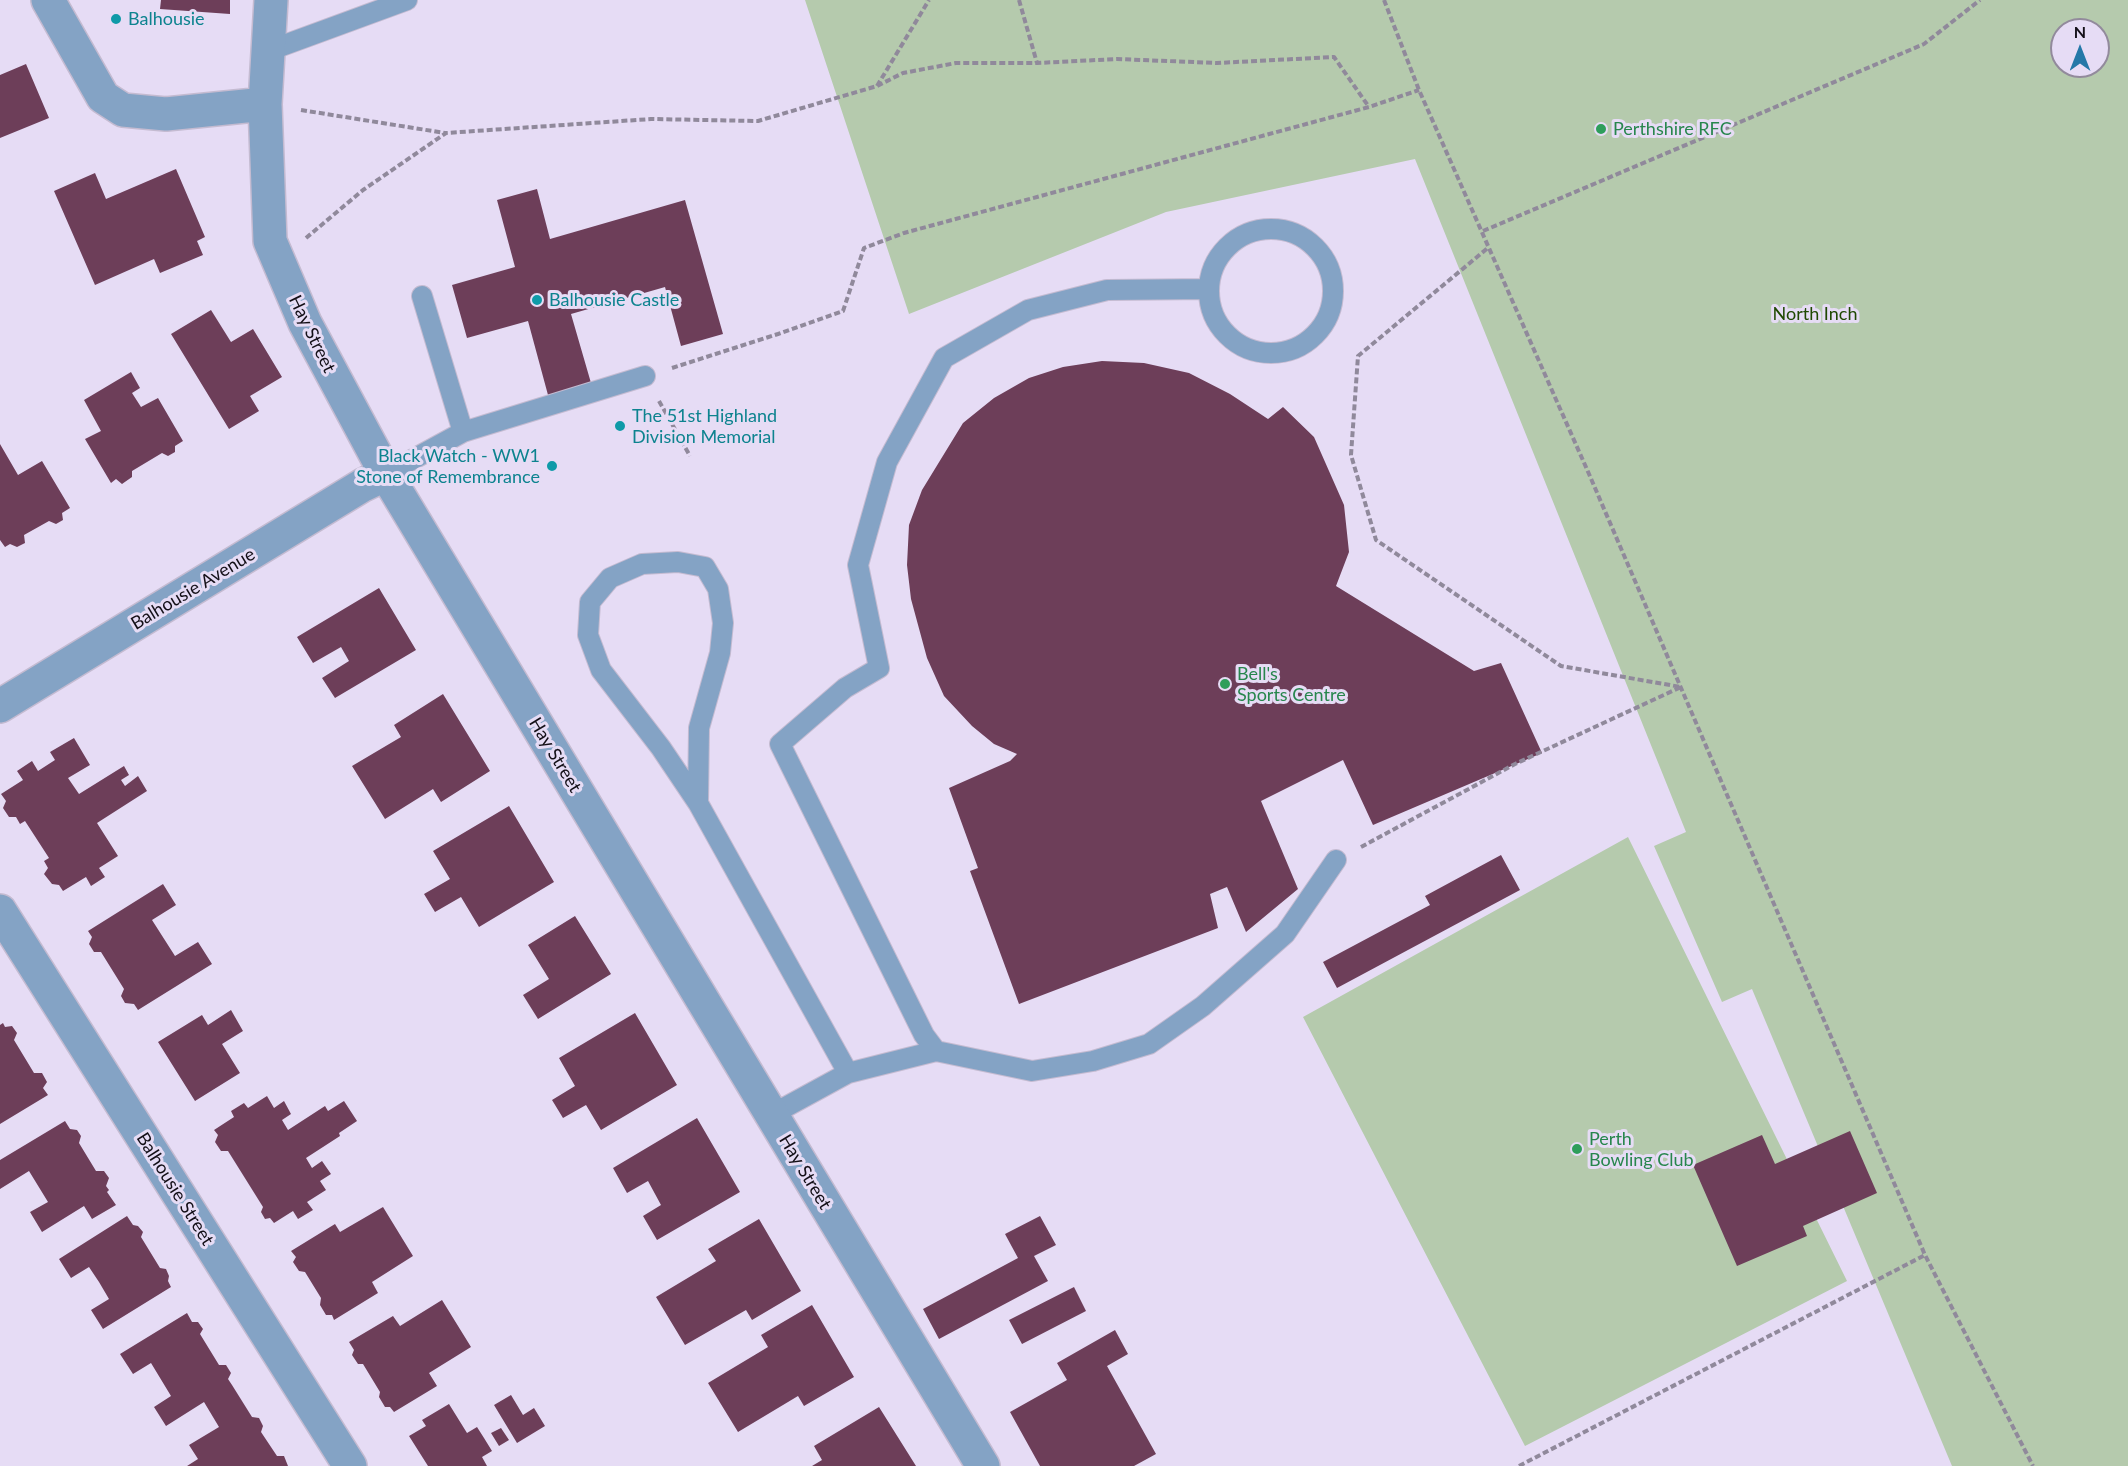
<!DOCTYPE html>
<style>
body{margin:0}
#map{position:relative;width:2128px;height:1466px;overflow:hidden;background:#e6dcf5;font-family:Lato,sans-serif}
canvas{display:block}
.north{position:absolute;left:2050px;top:18px;width:60px;height:60px;box-sizing:border-box;background:#e6dcf5;border:2px solid #928a9c;border-radius:50%;rotate:0deg;font-size:16px;font-weight:700;line-height:24px;text-align:center;color:#130f17}
.north::after{content:'';display:block;margin:auto;width:21px;height:27px;background:#2478a8;clip-path:polygon(50% 0,100% 100%,50% 72%,0 100%)}
</style>
<div id="map">
<canvas width="2128" height="1466"></canvas>
<div class="north">N</div>
</div>
<script>
const ctx = document.querySelector('canvas').getContext('2d');
ctx.lineJoin = 'round';
function fillPath(path, color) {
  ctx.fillStyle = color;
  ctx.fill(path, 'evenodd');
}
function poly(rows) {
  const path = new Path2D();
  for (const r of rows) {
    if (r.length === 3) {
      path.moveTo(r[0] + r[2], r[1]);
      path.arc(r[0], r[1], r[2], 0, 2 * Math.PI);
      continue;
    }
    path.moveTo(r[0], r[1]);
    for (let i = 2; i < r.length; i += 2) path.lineTo(r[i], r[i + 1]);
  }
  return path;
}
function strokePath(path, color, width, dash) {
  ctx.strokeStyle = color;
  ctx.lineWidth = width;
  ctx.lineCap = dash ? 'butt' : 'round';
  ctx.setLineDash(dash || []);
  ctx.stroke(path);
}
function drawText(font, color, halo, rows, align = 'center') {
  ctx.font = font + ' Lato,sans-serif';
  ctx.lineWidth = 6;
  ctx.setLineDash([]);
  ctx.textBaseline = 'middle';
  ctx.strokeStyle = halo;
  ctx.fillStyle = color;
  for (const [text, x, y, turn = 0] of rows) {
    ctx.save();
    ctx.translate(x, y);
    ctx.rotate((+turn || 0) * Math.PI / 180);
    ctx.textAlign = isNaN(turn) ? turn : align;
    if (halo) ctx.strokeText(text, 0, 0);
    ctx.fillText(text, 0, 0);
    ctx.restore();
  }
}
fillPath(poly([
 [805,0,2128,0,2128,1466,1952,1466,1752,989,1722,1002,1654,846,1686,832,1415,159,1166,212,909,314],
 [2062,30,2098,30,2098,66,2062,66],
 [1628,837,1847,1281,1525,1446,1303,1017]
]), '#b5caad');
fillPath(poly([
 [161,0,230,0,230,14,160,9],
 [26,64,49,118,0,138,0,75],
 [176,169,205,237,197,241,203,255,160,273,154,259,95,285,54,191,95,173,106,199],
 [537,189,550,239,685,200,723,334,681,346,665,287,571,314,591,383,548,395,528,321,467,338,452,285,515,267,497,200],
 [211,310,231,342,253,329,282,377,250,396,259,411,229,429,171,334],
 [1102,361,1144,363,1189,373,1230,394,1268,419,1283,407,1314,437,1344,505,1349,552,1336,586,1474,671,1501,663,1542,753,1373,825,1343,760,1261,801,1298,889,1246,932,1227,887,1210,894,1218,928,1019,1004,970,871,978,868,949,788,1010,761,1017,754,994,744,972,726,944,696,927,658,911,599,907,565,909,525,922,490,963,423,994,398,1029,378,1063,367],
 [131,372,140,388,132,393,141,407,158,398,183,441,175,446,175,452,168,456,162,453,132,471,132,477,122,484,116,479,111,483,85,439,101,431,84,400],
 [0,444,18,475,42,461,70,508,62,513,63,520,56,524,49,521,24,535,25,543,17,547,10,544,5,547,0,540],
 [379,588,416,650,335,698,322,678,349,661,341,647,313,663,297,637],
 [443,694,490,771,441,802,433,789,385,819,352,766,401,737,394,725],
 [74,738,90,765,68,778,79,794,124,766,129,775,121,780,125,786,138,776,147,791,97,823,118,856,99,868,105,877,91,886,86,877,63,891,59,885,52,884,44,874,48,868,44,861,49,858,25,821,20,824,16,817,9,817,3,808,6,801,1,794,23,780,17,771,32,761,38,771,55,760,50,752],
 [509,806,554,882,479,927,461,897,435,912,424,894,450,879,433,851],
 [1501,855,1520,890,1337,988,1323,962,1430,905,1425,896],
 [163,884,176,905,152,920,175,956,198,942,212,964,138,1010,134,1004,125,1003,121,996,124,989,101,952,94,952,89,944,92,937,88,931],
 [575,916,611,974,538,1019,523,995,549,979,528,945],
 [231,1010,243,1031,222,1044,240,1073,195,1101,158,1042,202,1015,208,1025],
 [635,1013,677,1085,601,1130,586,1105,563,1118,552,1100,575,1086,559,1058],
 [3,1023,5,1027,12,1026,17,1033,14,1040,34,1073,42,1073,47,1082,43,1088,48,1095,0,1124,0,1025],
 [267,1096,274,1108,284,1101,291,1114,282,1120,288,1130,325,1106,328,1111,344,1101,357,1121,339,1133,340,1136,306,1158,312,1168,322,1161,331,1174,320,1181,326,1190,307,1202,313,1210,298,1219,293,1211,274,1223,270,1218,265,1219,261,1212,263,1207,228,1151,221,1151,215,1142,218,1135,214,1130,234,1117,231,1111,244,1103,248,1108],
 [697,1118,740,1192,657,1240,643,1216,661,1205,648,1181,627,1193,613,1168],
 [65,1121,70,1129,77,1130,81,1136,79,1143,96,1171,104,1171,109,1178,106,1186,109,1190,107,1192,116,1205,92,1219,84,1206,42,1232,30,1212,48,1202,29,1171,0,1189,0,1160],
 [1850,1131,1877,1193,1803,1226,1807,1236,1737,1266,1693,1165,1762,1135,1775,1164],
 [383,1207,413,1256,372,1282,378,1293,334,1320,332,1315,326,1315,320,1305,321,1298,305,1272,299,1271,293,1262,296,1257,291,1251,335,1224,340,1232],
 [127,1216,133,1225,138,1226,143,1232,141,1237,160,1268,166,1269,169,1276,168,1281,171,1287,103,1329,91,1310,109,1299,99,1282,89,1267,71,1278,59,1259],
 [1040,1216,1056,1245,1034,1256,1048,1281,939,1339,923,1309,1018,1258,1005,1234],
 [759,1219,801,1291,752,1320,746,1310,685,1345,656,1297,716,1261,708,1249],
 [1074,1287,1086,1311,1022,1344,1009,1320],
 [442,1300,471,1347,429,1373,437,1386,394,1412,390,1407,385,1407,379,1397,380,1392,363,1364,358,1364,352,1355,354,1350,349,1342,393,1316,400,1326],
 [812,1305,854,1377,804,1406,798,1396,738,1432,708,1383,768,1347,761,1335],
 [187,1313,192,1322,198,1322,203,1329,200,1334,219,1365,226,1365,231,1373,228,1379,232,1385,252,1417,259,1418,263,1426,261,1432,277,1456,284,1456,288,1466,187,1466,198,1459,189,1445,219,1427,204,1402,166,1426,154,1407,171,1396,151,1363,133,1374,120,1354],
 [1115,1330,1128,1354,1107,1366,1156,1454,1134,1466,1040,1466,1010,1412,1067,1380,1057,1363],
 [511,1395,523,1415,534,1408,545,1426,517,1443,494,1405],
 [449,1404,467,1433,477,1427,484,1438,492,1451,482,1457,487,1466,428,1466,409,1436,426,1426,422,1420],
 [879,1407,916,1466,812,1466,822,1460,814,1446],
 [501,1428,509,1440,499,1446,491,1433]
]), '#6d3e59');
const lane = poly([
 [268,51,407,0],
 [1271,291,62],
 [422,296,463,432],
 [386,474,463,432,645,376],
 [698,803,699,728,720,653,723,623,718,589,705,567,678,562,642,564,610,578,590,602,588,635,601,670,661,748,698,803,848,1073],
 [936,1051,924,1035,780,744,845,688,879,668,858,565,887,462,944,358,1028,310,1107,290,1208,289],
 [771,1115,848,1073,936,1051,1032,1071,1093,1061,1149,1044,1203,1006,1285,934,1336,860]
]);
const street = poly([
 [48,0,103,97,123,110,166,114,265,104],
 [271,0,265,104,270,241,305,323,386,474,983,1466],
 [0,706,363,485,386,474],
 [0,911,350,1466]
]);
strokePath(lane, '#c4bbd1', 22);
strokePath(street, '#c4bbd1', 36);
strokePath(poly([
 [1019,0,1037,63],
 [1384,0,1419,90,1589,474,1925,1255,2033,1466],
 [877,86,929,0],
 [301,110,445,133],
 [1483,231,1924,44,1980,0],
 [306,238,363,190,446,133,651,119,758,121,877,86,903,73,956,63,1037,63,1117,59,1217,63,1334,57,1369,107],
 [672,368,778,334,843,311,864,248,904,233,1369,107,1419,90],
 [659,401,690,456],
 [1361,847,1515,764,1681,687,1561,666,1376,540,1351,455,1358,356,1489,247],
 [1519,1466,1925,1255]
]), '#90899b', 4, [6, 3]);
strokePath(lane, '#84a3c5', 20);
strokePath(street, '#84a3c5', 33);
for (const [x, y, r, color] of [
 [116,19,6,"#0f9aa8"],
 [1601,129,6,"#2e9e5b"],
 [537,300,6,"#0f9aa8"],
 [620,426,6,"#0f9aa8"],
 [552,466,6,"#0f9aa8"],
 [1225,684,6,"#2e9e5b"],
 [1577,1149,6,"#2e9e5b"]
]) {
  const dot = new Path2D();
  dot.arc(x, y, r, 0, 2 * Math.PI);
  ctx.fillStyle = color;
  ctx.fill(dot);
  strokePath(dot, '#e6dcf5', 2);
}
drawText('18px', '#0d838f', '#e6dcf5', [
 ["Balhousie",128,19],
 ["Balhousie Castle",549,300],
 ["The 51st Highland",632,416],
 ["Division Memorial",632,437],
 ["Black Watch - WW1",540,456,"right"],
 ["Stone of Remembrance",540,477,"right"]
], 'left');
drawText('18px', '#27864d', '#e6dcf5', [
 ["Perthshire RFC",1613,129],
 ["Bell's",1237,674],
 ["Sports Centre",1237,695],
 ["Perth",1589,1139],
 ["Bowling Club",1589,1160]
], 'left');
drawText('18px', '#1f4802', '#e6dcf5', [
 ["North Inch",1815,314]
]);
drawText('18px', '#130f17', '#e6dcf5', [
 ["Hay Street",312,334,64],
 ["Balhousie Avenue",193,589,-31],
 ["Hay Street",555,755,59],
 ["Hay Street",805,1172,59],
 ["Balhousie Street",175,1189,58]
]);
</script>
